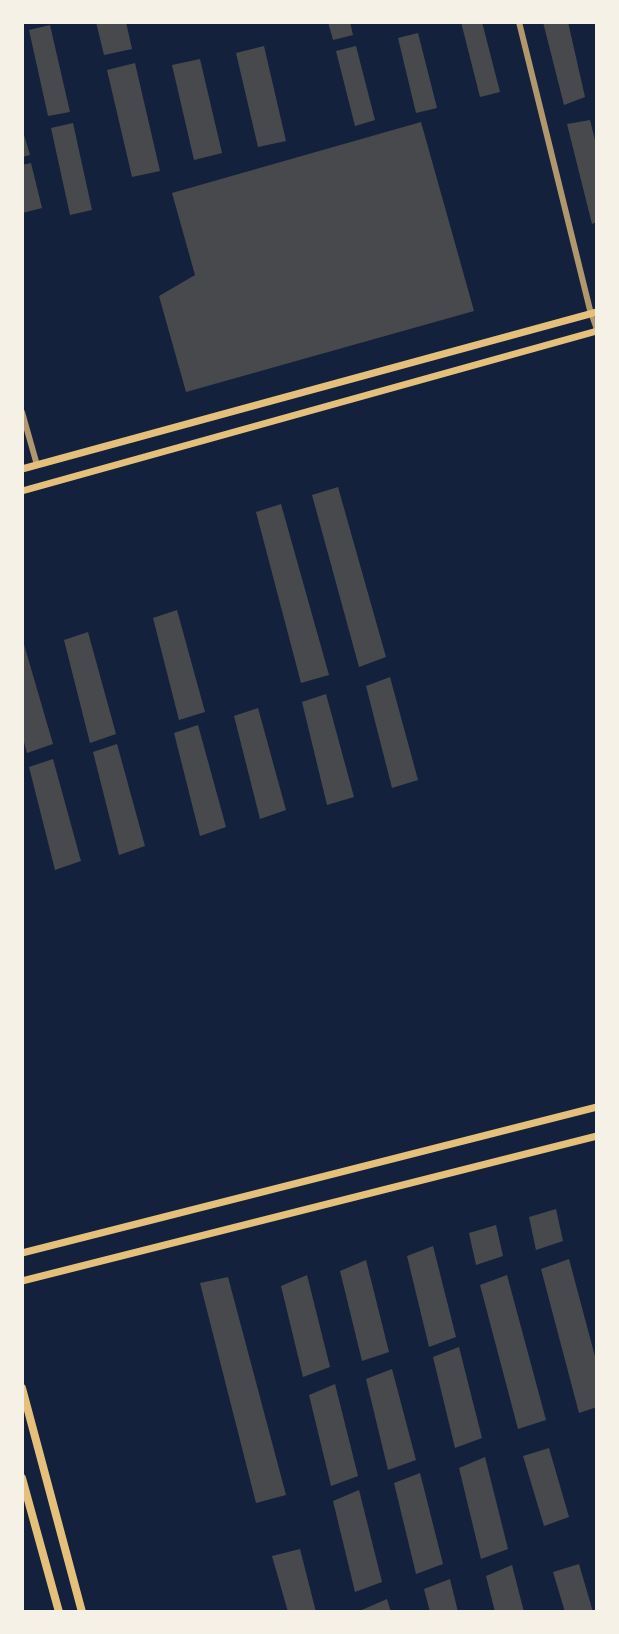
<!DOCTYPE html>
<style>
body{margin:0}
#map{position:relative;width:619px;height:1634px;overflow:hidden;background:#14213d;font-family:Lato,sans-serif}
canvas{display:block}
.frame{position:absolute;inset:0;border:24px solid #f6f1e7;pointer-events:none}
</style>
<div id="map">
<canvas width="619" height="1634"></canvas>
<div class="frame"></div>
</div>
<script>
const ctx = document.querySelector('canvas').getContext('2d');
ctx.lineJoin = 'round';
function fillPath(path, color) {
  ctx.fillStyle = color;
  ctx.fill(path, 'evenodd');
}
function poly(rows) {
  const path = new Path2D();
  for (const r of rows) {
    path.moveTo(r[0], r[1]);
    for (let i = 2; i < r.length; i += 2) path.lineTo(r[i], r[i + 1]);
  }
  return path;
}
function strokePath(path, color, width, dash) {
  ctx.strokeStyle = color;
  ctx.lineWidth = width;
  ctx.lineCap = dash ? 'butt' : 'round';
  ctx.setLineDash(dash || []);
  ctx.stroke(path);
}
fillPath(poly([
 [96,22,126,22,132,49,104,55],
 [328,22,350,22,353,35,333,40],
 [461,22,482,22,500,92,480,97],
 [543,22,568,22,585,97,564,105],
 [50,25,70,112,48,116,29,30],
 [418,33,437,108,416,113,398,38],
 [264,46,286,141,258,147,236,53],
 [356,46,375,120,355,126,336,51],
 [200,59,222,153,194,160,172,65],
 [135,63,160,171,132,177,107,70],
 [590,120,597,148,597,222,592,224,567,124],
 [421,122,474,311,186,392,159,296,195,275,172,193],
 [73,123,92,210,70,215,51,128],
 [22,128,30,155,22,157],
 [31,163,42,208,22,213,22,165],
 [338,487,386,657,359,667,312,495],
 [281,504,329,675,301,683,256,512],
 [177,610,205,712,179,720,153,618],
 [88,632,116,734,90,743,64,640],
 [23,641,53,744,27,753,22,735],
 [390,677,418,780,392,788,366,686],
 [326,694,354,797,327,805,302,702],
 [258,708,286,810,260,819,234,716],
 [198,725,226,827,200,836,174,733],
 [117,744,145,846,119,855,93,752],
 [53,759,81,861,55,870,29,767],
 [556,1209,563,1241,536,1250,529,1217],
 [496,1225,503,1256,476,1265,469,1233],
 [433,1246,456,1337,429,1347,407,1256],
 [569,1259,597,1364,597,1407,579,1413,541,1269],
 [366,1260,389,1352,362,1361,340,1271],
 [307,1275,330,1367,303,1377,281,1286],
 [507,1275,546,1420,518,1429,480,1285],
 [228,1277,286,1495,256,1503,200,1283],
 [459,1347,482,1438,455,1448,433,1357],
 [392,1369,416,1460,388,1470,366,1379],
 [335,1384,358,1476,331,1486,309,1395],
 [549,1448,569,1517,544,1526,523,1456],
 [485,1457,508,1549,481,1559,459,1468],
 [420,1473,443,1564,416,1574,394,1483],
 [359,1490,382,1582,355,1592,333,1501],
 [300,1549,316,1612,288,1612,272,1556],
 [579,1564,593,1612,565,1612,553,1572],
 [512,1565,524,1612,495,1612,486,1576],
 [450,1579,458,1612,430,1612,424,1589],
 [387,1599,391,1612,357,1612]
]), '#48494c');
strokePath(poly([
 [591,314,597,331]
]), '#b1986c', 5);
strokePath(poly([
 [519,22,591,314],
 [22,412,37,465]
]), '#b1986c', 6);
strokePath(poly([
 [22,469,597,312],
 [22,491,597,331],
 [22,1253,597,1107],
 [22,1281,597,1136]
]), '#e5c07b', 7);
strokePath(poly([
 [22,1388,82,1612],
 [22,1478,59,1612]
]), '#e5c07b', 8);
</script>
